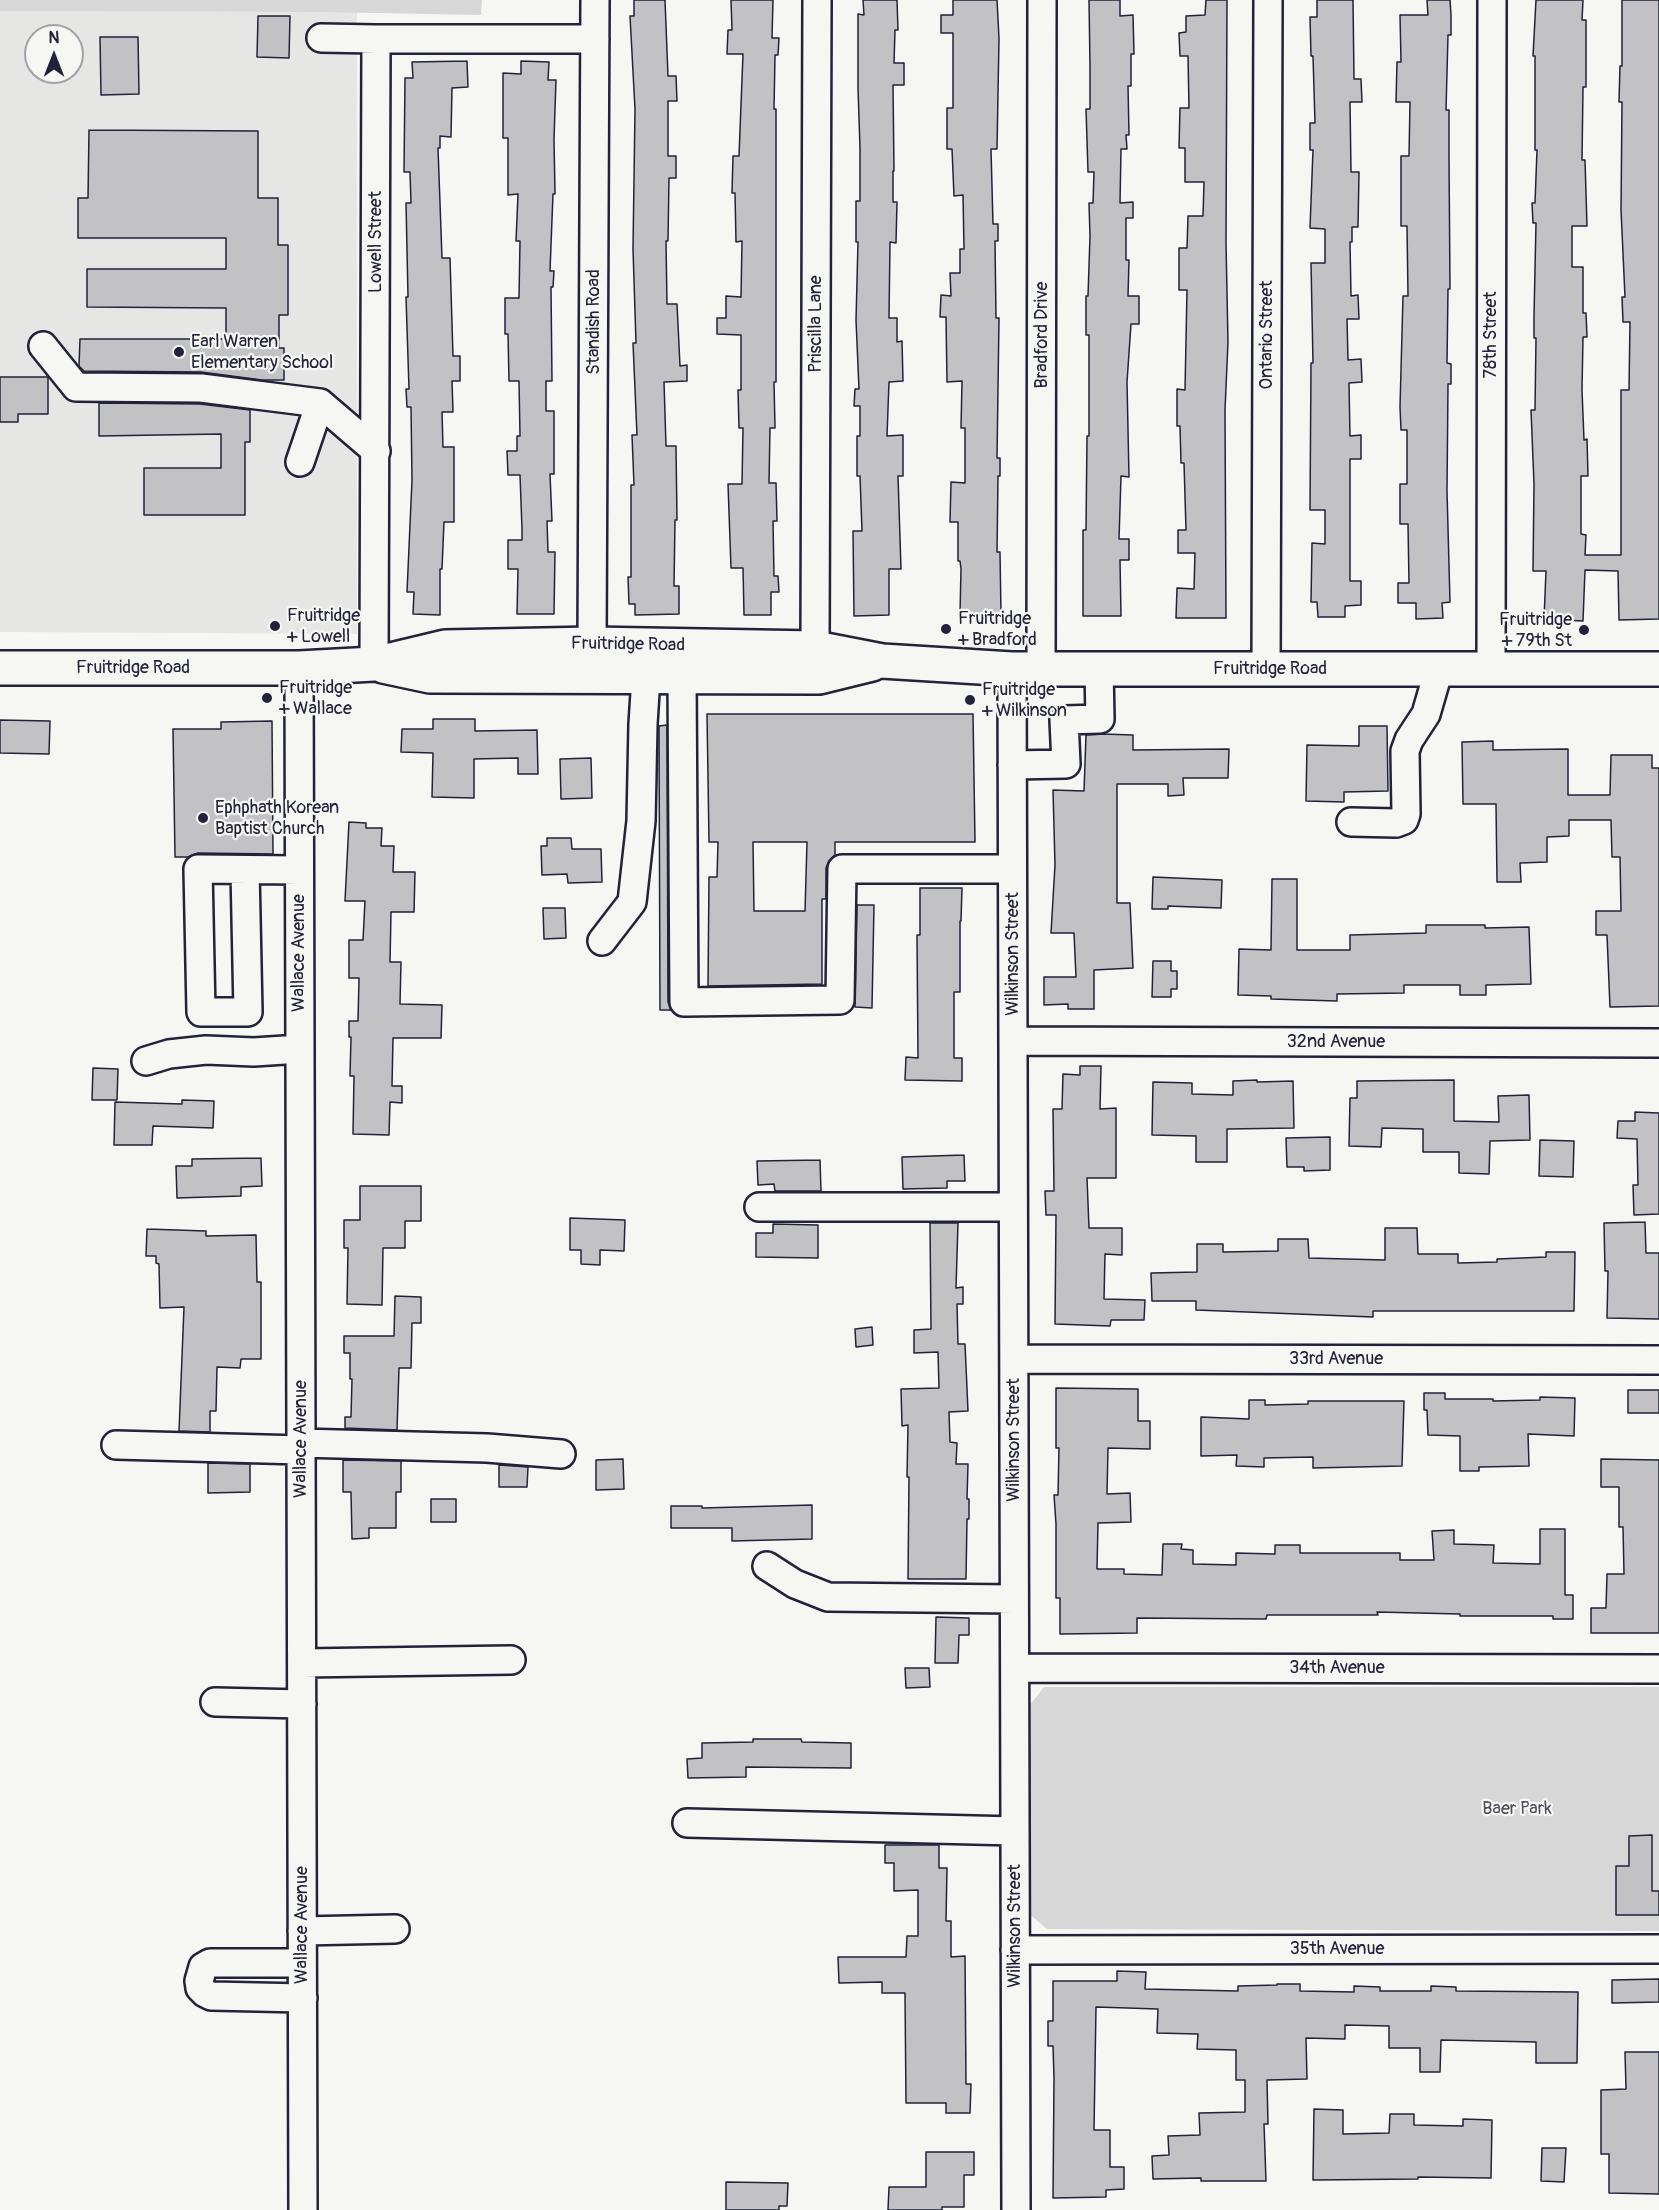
<!DOCTYPE html>
<style>
body{margin:0}
#map{position:relative;width:1659px;height:2210px;overflow:hidden;background:#f6f6f2;font-family:Pangolin,sans-serif}
canvas{display:block}
.north{position:absolute;left:24px;top:24px;width:60px;height:60px;box-sizing:border-box;background:#f6f6f2;border:2px solid #a1a1a9;border-radius:50%;rotate:0deg;font-size:16px;font-weight:700;line-height:24px;text-align:center;color:#22223b}
.north::after{content:'';display:block;margin:auto;width:21px;height:27px;background:#22223b;clip-path:polygon(50% 0,100% 100%,50% 72%,0 100%)}
</style>
<div id="map">
<canvas width="1659" height="2210"></canvas>
<div class="north">N</div>
</div>
<script>
const ctx = document.querySelector('canvas').getContext('2d');
ctx.lineJoin = 'round';
function fillPath(path, color) {
  ctx.fillStyle = color;
  ctx.fill(path, 'evenodd');
}
function poly(rows) {
  const path = new Path2D();
  for (const r of rows) {
    path.moveTo(r[0], r[1]);
    for (let i = 2; i < r.length; i += 2) path.lineTo(r[i], r[i + 1]);
  }
  return path;
}
function strokePath(path, color, width, dash) {
  ctx.strokeStyle = color;
  ctx.lineWidth = width;
  ctx.lineCap = dash ? 'butt' : 'round';
  ctx.setLineDash(dash || []);
  ctx.stroke(path);
}
function drawText(font, color, halo, rows, align = 'center') {
  ctx.font = font + ' Pangolin,sans-serif';
  ctx.lineWidth = 4.5;
  ctx.setLineDash([]);
  ctx.textBaseline = 'middle';
  ctx.strokeStyle = halo;
  ctx.fillStyle = color;
  for (const [text, x, y, turn = 0] of rows) {
    ctx.save();
    ctx.translate(x, y);
    ctx.rotate((+turn || 0) * Math.PI / 180);
    ctx.textAlign = isNaN(turn) ? turn : align;
    if (halo) ctx.strokeText(text, 0, 0);
    ctx.fillText(text, 0, 0);
    ctx.restore();
  }
}
fillPath(poly([
 [0,11,357,12,357,634,0,632],
 [36,36,72,36,72,72,36,72]
]), '#e6e6e4');
fillPath(poly([
 [0,0,482,0,481,15,323,12,0,11],
 [1044,1687,1659,1687,1659,1931,1047,1929,1028,1913,1030,1705]
]), '#d7d7d7');
const building = poly([
 [634,0,665,0,668,76,676,76,677,101,668,101,668,156,676,156,676,178,669,178,668,241,666,241,667,304,677,304,680,366,687,365,687,381,664,382,666,446,676,446,677,520,675,520,674,586,679,586,679,614,635,615,635,604,629,604,628,577,631,577,631,485,634,485,632,435,637,435,633,343,636,343,633,249,635,109,630,16,634,16,634,0],
 [731,0,773,0,772,38,779,38,778,55,775,55,774,109,776,109,776,382,774,382,775,428,770,428,769,483,776,483,777,521,773,521,774,576,778,576,779,592,771,592,771,615,744,615,743,568,731,568,728,484,742,484,743,428,739,428,738,390,741,390,741,335,717,334,717,318,726,318,726,296,741,297,742,241,736,242,735,193,732,193,733,156,739,156,743,54,727,54,728,30,732,30,731,0],
 [863,0,897,0,898,30,895,30,894,63,904,63,904,85,893,85,894,171,893,171,893,202,897,202,896,243,890,242,889,318,897,318,897,342,902,341,903,381,889,382,887,436,903,435,903,476,898,476,901,569,889,569,889,615,854,616,853,531,862,531,860,476,857,476,857,436,860,436,860,406,854,406,855,389,859,389,856,320,858,242,856,242,856,201,860,201,860,148,858,88,858,14,864,15,863,0],
 [953,0,997,0,999,38,997,149,991,149,993,224,998,224,998,241,995,241,996,318,999,318,997,458,1000,458,1000,476,998,476,997,552,1000,552,1001,615,960,614,961,569,960,561,958,561,958,522,950,522,951,482,965,483,965,428,961,428,962,381,947,382,946,317,940,317,941,295,951,296,950,273,960,273,960,249,964,249,963,195,954,196,952,149,947,149,947,108,953,108,953,33,941,33,941,15,953,15,953,0],
 [1089,0,1120,0,1120,16,1133,15,1134,54,1131,54,1131,86,1128,86,1129,135,1126,135,1127,149,1121,149,1120,203,1133,202,1133,218,1126,218,1126,260,1129,260,1128,296,1139,296,1139,324,1131,324,1127,382,1129,477,1121,476,1119,539,1129,539,1129,560,1120,560,1121,616,1083,616,1083,530,1086,530,1087,436,1089,436,1089,335,1086,335,1086,296,1088,296,1090,236,1089,203,1093,203,1094,172,1088,172,1086,109,1090,109,1090,66,1089,0],
 [1206,0,1227,0,1226,243,1228,342,1225,410,1226,618,1176,618,1177,588,1194,589,1195,553,1178,553,1178,530,1186,530,1184,463,1181,463,1180,426,1177,426,1177,389,1185,390,1187,290,1179,290,1179,248,1187,248,1188,216,1203,216,1204,182,1185,182,1185,148,1179,148,1180,108,1189,108,1188,56,1180,56,1179,33,1186,32,1186,16,1205,15,1206,0],
 [1317,0,1353,0,1354,79,1361,79,1362,102,1350,102,1351,172,1359,172,1358,227,1352,227,1352,242,1350,242,1351,296,1358,295,1359,319,1347,319,1348,360,1361,359,1362,382,1349,383,1350,436,1361,435,1361,459,1350,459,1350,581,1361,581,1361,605,1345,606,1345,617,1318,617,1317,602,1311,602,1312,543,1325,544,1325,510,1310,510,1311,363,1313,363,1311,263,1325,263,1325,229,1310,228,1313,150,1310,150,1310,123,1315,123,1313,56,1311,56,1310,17,1317,17,1317,0],
 [1427,0,1450,0,1451,15,1451,35,1448,35,1446,110,1449,110,1449,157,1450,289,1448,289,1447,363,1451,364,1451,384,1448,384,1447,491,1450,602,1442,603,1443,618,1416,619,1416,603,1398,603,1398,583,1409,583,1408,524,1400,524,1400,484,1407,484,1407,430,1401,430,1400,407,1403,296,1408,296,1407,226,1401,226,1401,156,1409,156,1410,102,1396,102,1397,62,1401,62,1400,15,1428,15,1427,0],
 [1536,0,1583,0,1582,20,1586,20,1586,87,1583,87,1582,160,1585,160,1587,226,1572,226,1572,267,1583,267,1583,313,1586,313,1587,337,1583,337,1582,390,1584,440,1587,439,1588,476,1581,476,1581,534,1586,535,1585,555,1621,555,1621,390,1629,390,1630,322,1623,322,1622,297,1625,297,1621,210,1622,102,1619,102,1620,66,1622,66,1622,0,1659,0,1659,619,1619,620,1618,571,1585,570,1583,621,1544,619,1546,571,1533,571,1534,484,1531,410,1535,410,1536,338,1534,338,1534,316,1536,223,1533,223,1532,203,1535,203,1537,150,1535,150,1535,56,1533,56,1536,0],
 [258,16,290,16,289,58,257,57,258,16],
 [100,37,138,37,139,94,101,95,100,37],
 [467,61,468,87,452,88,451,137,440,136,440,148,438,148,442,258,450,258,453,356,460,356,460,381,452,381,453,412,442,412,443,447,454,447,454,522,444,522,442,569,440,569,440,615,413,614,414,592,407,592,412,480,411,407,407,407,406,389,409,389,406,297,408,297,406,203,411,203,410,172,404,172,405,78,413,78,412,62,467,61],
 [521,61,549,62,548,80,556,80,554,139,555,194,553,194,550,271,554,271,553,287,551,287,552,381,546,381,546,411,554,411,554,474,550,474,552,521,547,521,548,552,555,552,554,614,517,614,518,569,508,569,508,540,522,540,522,529,520,475,508,475,507,451,517,451,517,436,520,436,519,381,509,381,508,334,505,334,505,298,519,298,520,241,516,241,518,194,508,195,508,138,503,138,503,73,521,74,521,61],
 [89,130,258,131,258,198,278,198,278,245,288,245,288,315,279,315,279,348,284,348,284,380,262,380,201,372,84,371,79,366,80,339,226,339,226,308,87,307,87,269,226,269,226,238,78,238,78,198,88,198,89,130],
 [0,377,48,377,48,414,18,414,18,422,0,422,0,377],
 [99,403,200,404,250,410,250,442,245,442,245,515,144,515,144,468,221,468,221,434,99,436,99,403],
 [707,714,973,714,975,842,835,842,835,855,829,861,826,868,826,899,822,899,822,984,708,986,709,877,717,877,718,842,709,842,707,714],
 [753,842,807,842,805,911,754,911,753,842],
 [433,719,475,719,475,731,537,730,538,774,518,774,518,758,474,759,474,798,432,797,433,753,401,752,402,729,433,729,433,719],
 [0,720,50,721,49,754,0,753,0,720],
 [272,721,273,854,198,853,188,857,175,857,173,729,221,729,221,722,272,721],
 [667,725,668,1002,671,1010,660,1010,659,726,667,725],
 [1359,726,1387,726,1388,791,1344,792,1344,802,1306,801,1307,745,1359,746,1359,726],
 [1103,734,1133,735,1133,750,1229,749,1228,778,1183,778,1184,795,1168,796,1168,784,1117,784,1117,903,1130,903,1133,968,1094,970,1094,1009,1068,1009,1068,1004,1044,1005,1044,977,1076,977,1074,933,1051,933,1055,865,1053,790,1084,791,1086,735,1103,734],
 [1493,741,1493,750,1568,749,1568,795,1610,795,1611,755,1652,755,1652,768,1659,768,1659,1006,1610,1007,1607,935,1596,935,1596,911,1621,911,1620,857,1612,857,1611,820,1569,820,1569,836,1547,837,1547,862,1520,863,1521,882,1497,882,1496,804,1463,804,1462,742,1493,741],
 [591,758,592,798,561,799,560,759,591,758],
 [349,822,366,823,366,828,382,828,381,846,394,846,393,872,415,872,414,912,391,912,390,962,401,962,400,1004,442,1005,441,1038,393,1038,392,1086,402,1086,402,1103,390,1102,389,1135,353,1134,354,1076,350,1076,351,1037,349,1037,349,1021,358,1021,359,978,349,978,349,940,363,940,365,901,345,901,349,822],
 [547,838,571,838,572,849,601,849,602,882,568,883,567,874,542,875,541,846,547,846,547,838],
 [1153,877,1222,880,1221,908,1168,906,1168,909,1152,909,1153,877],
 [1272,879,1297,879,1297,950,1350,950,1350,935,1426,933,1426,925,1485,925,1485,928,1529,927,1531,984,1486,985,1486,995,1460,995,1460,985,1404,985,1404,993,1337,994,1337,1001,1271,999,1271,996,1238,995,1239,949,1271,950,1272,879],
 [920,888,962,888,961,921,960,921,960,992,954,992,954,1058,962,1058,962,1081,905,1080,906,1057,918,1058,917,935,920,935,920,888],
 [857,905,874,905,872,1008,855,1007,857,905],
 [543,908,565,908,566,938,544,939,543,908],
 [1153,961,1171,961,1171,971,1177,971,1177,989,1171,989,1171,997,1152,997,1153,961],
 [1080,1066,1101,1066,1100,1109,1116,1108,1116,1178,1087,1178,1089,1228,1122,1228,1122,1255,1105,1254,1104,1299,1145,1300,1144,1320,1111,1320,1110,1326,1055,1324,1056,1215,1046,1215,1045,1191,1054,1191,1053,1109,1062,1109,1063,1074,1080,1075,1080,1066],
 [93,1068,118,1069,117,1100,92,1100,93,1068],
 [1257,1080,1257,1082,1293,1081,1294,1128,1227,1129,1227,1162,1196,1162,1196,1136,1152,1135,1153,1082,1192,1083,1192,1094,1233,1095,1233,1081,1257,1080],
 [1454,1080,1454,1121,1499,1122,1498,1096,1529,1095,1530,1140,1490,1141,1489,1174,1459,1173,1459,1152,1423,1152,1423,1129,1382,1128,1381,1147,1349,1146,1350,1098,1357,1098,1357,1081,1454,1080],
 [182,1100,214,1101,213,1128,153,1126,152,1145,114,1145,115,1102,182,1104,182,1100],
 [1635,1112,1659,1113,1659,1214,1634,1215,1633,1185,1638,1185,1637,1139,1617,1138,1618,1121,1635,1121,1635,1112],
 [1330,1137,1330,1170,1304,1171,1304,1167,1287,1167,1286,1138,1330,1137],
 [1540,1140,1574,1141,1573,1177,1539,1176,1540,1140],
 [964,1155,965,1181,947,1181,947,1188,903,1189,902,1157,964,1155],
 [261,1158,262,1186,241,1187,241,1196,177,1198,176,1166,192,1166,192,1159,261,1158],
 [820,1160,821,1191,775,1191,774,1184,758,1185,757,1161,820,1160],
 [360,1186,421,1186,421,1221,405,1221,405,1248,383,1248,382,1305,347,1304,348,1248,344,1248,344,1220,360,1220,360,1186],
 [570,1218,625,1220,624,1251,600,1250,600,1265,581,1264,581,1250,570,1250,570,1218],
 [1645,1222,1646,1253,1659,1253,1659,1319,1607,1318,1608,1271,1605,1271,1604,1223,1645,1222],
 [930,1223,958,1223,956,1288,963,1287,963,1304,957,1304,958,1344,965,1344,968,1411,949,1412,950,1442,957,1443,956,1464,968,1464,967,1499,969,1499,969,1519,967,1519,966,1579,908,1579,909,1477,907,1477,908,1425,902,1426,901,1389,939,1388,938,1352,914,1353,914,1330,931,1329,930,1223],
 [773,1224,818,1225,818,1258,756,1257,756,1233,773,1233,773,1224],
 [1385,1228,1417,1228,1418,1254,1458,1254,1458,1263,1497,1262,1497,1259,1546,1257,1546,1252,1575,1252,1574,1311,1373,1311,1373,1317,1196,1310,1196,1301,1152,1301,1151,1273,1197,1272,1197,1244,1223,1244,1223,1252,1278,1251,1278,1239,1308,1239,1309,1258,1385,1260,1385,1228],
 [147,1229,206,1231,206,1236,256,1235,257,1282,261,1282,261,1359,241,1359,240,1368,217,1367,216,1411,210,1411,210,1432,179,1431,184,1307,160,1308,159,1264,156,1263,156,1256,146,1256,147,1229],
 [395,1296,421,1297,421,1323,412,1323,411,1368,399,1368,397,1430,345,1428,345,1417,351,1417,352,1379,350,1379,350,1353,344,1353,344,1336,394,1336,395,1296],
 [872,1327,873,1345,856,1347,855,1329,872,1327],
 [1056,1388,1138,1389,1138,1421,1150,1421,1150,1449,1108,1448,1107,1494,1130,1493,1131,1522,1098,1523,1097,1569,1124,1569,1124,1574,1162,1575,1163,1544,1182,1544,1181,1549,1193,1550,1193,1564,1236,1565,1236,1553,1275,1554,1275,1545,1300,1545,1300,1553,1400,1553,1400,1560,1434,1560,1432,1531,1454,1530,1454,1544,1494,1545,1493,1563,1540,1564,1540,1529,1565,1529,1565,1595,1573,1595,1573,1619,1553,1619,1553,1616,1460,1616,1460,1614,1377,1612,1378,1615,1267,1615,1266,1619,1137,1618,1137,1633,1060,1634,1060,1598,1056,1598,1056,1524,1054,1495,1058,1495,1059,1448,1056,1448,1056,1388],
 [1628,1390,1659,1390,1659,1413,1628,1413,1628,1390],
 [1424,1393,1445,1393,1445,1399,1493,1399,1493,1401,1540,1400,1540,1397,1575,1398,1574,1436,1528,1434,1529,1466,1479,1467,1479,1471,1460,1471,1460,1436,1428,1435,1427,1410,1424,1410,1424,1393],
 [1249,1400,1265,1400,1265,1405,1308,1404,1308,1401,1404,1401,1402,1466,1313,1468,1313,1457,1264,1458,1264,1467,1236,1466,1237,1455,1201,1456,1201,1417,1249,1419,1249,1400],
 [623,1459,624,1489,596,1490,596,1460,623,1459],
 [1601,1459,1659,1460,1659,1633,1591,1633,1591,1608,1606,1608,1607,1574,1624,1574,1623,1527,1619,1527,1619,1487,1601,1487,1601,1459],
 [343,1460,401,1461,401,1492,396,1492,396,1528,369,1528,369,1538,352,1539,351,1492,343,1492,343,1460],
 [208,1463,250,1464,250,1492,208,1493,208,1463],
 [499,1465,528,1467,527,1487,499,1487,499,1465],
 [431,1499,456,1499,456,1522,431,1522,431,1499],
 [812,1505,812,1539,732,1541,732,1528,671,1528,671,1506,702,1506,702,1508,812,1505],
 [936,1617,969,1618,969,1635,959,1635,958,1663,935,1663,936,1617],
 [905,1668,929,1668,930,1687,906,1688,905,1668],
 [753,1739,801,1739,802,1742,851,1743,851,1768,746,1767,746,1777,688,1778,687,1759,702,1758,702,1743,753,1742,753,1739],
 [1652,1835,1652,1891,1659,1891,1659,1915,1616,1915,1616,1866,1629,1866,1629,1836,1652,1835],
 [885,1845,939,1845,939,1868,947,1868,946,1921,951,1921,951,1957,965,1956,966,2084,971,2084,970,2113,946,2113,946,2103,906,2103,905,1993,882,1993,882,1982,839,1983,838,1957,906,1957,907,1936,918,1936,918,1890,894,1891,894,1863,885,1863,885,1845],
 [1117,1971,1146,1972,1145,1989,1238,1991,1238,1986,1277,1985,1277,1984,1300,1984,1300,1991,1354,1992,1354,1986,1380,1987,1380,1991,1431,1991,1431,1986,1456,1987,1456,1991,1578,1992,1577,2063,1536,2063,1536,2042,1441,2040,1440,2072,1420,2072,1420,2048,1389,2048,1389,2026,1345,2025,1345,2039,1306,2038,1307,2079,1267,2080,1268,2124,1264,2124,1266,2181,1201,2181,1201,2178,1153,2179,1152,2156,1169,2155,1168,2136,1200,2135,1199,2113,1245,2112,1245,2080,1236,2080,1236,2050,1197,2049,1198,2034,1157,2033,1158,2009,1096,2007,1094,2130,1110,2130,1110,2167,1124,2167,1124,2189,1106,2190,1106,2197,1053,2198,1054,2078,1053,2046,1048,2046,1048,2021,1053,2021,1053,1981,1117,1981,1117,1971],
 [1659,1979,1659,2002,1612,2003,1612,1980,1659,1979],
 [1625,2052,1659,2052,1659,2194,1609,2193,1609,2154,1601,2154,1601,2090,1626,2089,1625,2052],
 [1314,2109,1343,2110,1343,2134,1389,2133,1390,2114,1414,2114,1414,2125,1463,2126,1463,2119,1492,2120,1491,2178,1418,2177,1418,2179,1313,2180,1314,2109],
 [1542,2148,1566,2148,1564,2182,1541,2181,1542,2148],
 [926,2152,974,2152,974,2175,964,2175,964,2207,942,2207,942,2210,888,2210,889,2187,926,2187,926,2152],
 [726,2182,788,2183,787,2206,779,2206,779,2210,726,2210,726,2182]
]);
fillPath(building, '#c2c2c4');
strokePath(building, '#22223b', 1.5);
const minor = poly([
 [321,38,376,39],
 [43,346,76,387,201,388,320,403,376,451],
 [300,462,320,403],
 [592,644,595,0],
 [815,648,817,0],
 [374,664,376,39,595,39],
 [299,668,303,2210],
 [1012,669,1016,2210],
 [1041,669,1042,0],
 [1266,669,1268,0],
 [1491,669,1492,0],
 [682,676,684,1002,840,1000,842,869,1012,869],
 [1012,765,1066,764,1064,720,1100,719,1099,669],
 [1351,822,1396,823,1404,820,1406,814,1405,751,1409,740,1426,714,1439,669],
 [245,870,248,1012,201,1012,198,869,299,870],
 [602,941,632,902,641,821,643,724,646,677],
 [1013,1041,1659,1043],
 [146,1061,169,1054,206,1050,254,1052,300,1049],
 [759,1207,1013,1207],
 [1014,1359,1659,1360],
 [301,1443,487,1448,561,1454],
 [116,1445,301,1450],
 [767,1566,795,1584,828,1597,1014,1599],
 [302,1663,511,1660],
 [1015,1668,1659,1669],
 [215,1702,302,1704],
 [687,1823,1015,1831],
 [302,1931,395,1929],
 [1015,1950,1659,1949],
 [302,1963,210,1963,203,1967,199,1981,200,1988,205,1993,211,1996,303,1998]
]);
const major = poly([
 [383,666,430,676,819,677,872,664],
 [0,668,299,668,374,664,445,647,592,644,815,648,882,661,1012,669,1659,669]
]);
strokePath(minor, '#22223b', 32);
strokePath(major, '#22223b', 38);
strokePath(minor, '#f6f6f2', 27);
strokePath(major, '#f6f6f2', 33);
for (const [x, y, r, color] of [
 [179,352,6,"#22223b"],
 [275,626,6,"#22223b"],
 [946,629,6,"#22223b"],
 [1584,630,6,"#22223b"],
 [267,698,6,"#22223b"],
 [970,700,6,"#22223b"],
 [203,818,6,"#22223b"]
]) {
  const dot = new Path2D();
  dot.arc(x, y, r, 0, 2 * Math.PI);
  ctx.fillStyle = color;
  ctx.fill(dot);
  strokePath(dot, '#f6f6f2', 2);
}
drawText('18px', '#22223b', '#f6f6f2', [
 ["Lowell Street",376,242,-90],
 ["Standish Road",594,322,-90],
 ["Priscilla Lane",816,324,-90],
 ["Bradford Drive",1042,335,-90],
 ["Ontario Street",1267,335,-90],
 ["78th Street",1491,335,-90],
 ["Fruitridge Road",628,645,1],
 ["Fruitridge Road",133,668],
 ["Fruitridge Road",1270,669],
 ["Wallace Avenue",299,953,-90],
 ["Wilkinson Street",1013,954,-90],
 ["32nd Avenue",1336,1042],
 ["33rd Avenue",1336,1359],
 ["Wallace Avenue",301,1439,-90],
 ["Wilkinson Street",1014,1440,-90],
 ["34th Avenue",1337,1668],
 ["Wallace Avenue",302,1925,-90],
 ["Wilkinson Street",1015,1926,-90],
 ["35th Avenue",1337,1949]
]);
drawText('18px', '#22223b', '#f6f6f2', [
 ["Earl Warren",191,342],
 ["Elementary School",191,363],
 ["Fruitridge",287,616],
 ["+ Lowell",287,637],
 ["Fruitridge",958,619],
 ["+ Bradford",958,640],
 ["Fruitridge",1572,620,"right"],
 ["+ 79th St",1572,641,"right"],
 ["Fruitridge",279,688],
 ["+ Wallace",279,709],
 ["Fruitridge",982,690],
 ["+ Wilkinson",982,711],
 ["Ephphath Korean",215,808],
 ["Baptist Church",215,829]
], 'left');
drawText('18px', '#4f4f62', '#f6f6f2', [
 ["Baer Park",1517,1809]
]);
</script>
